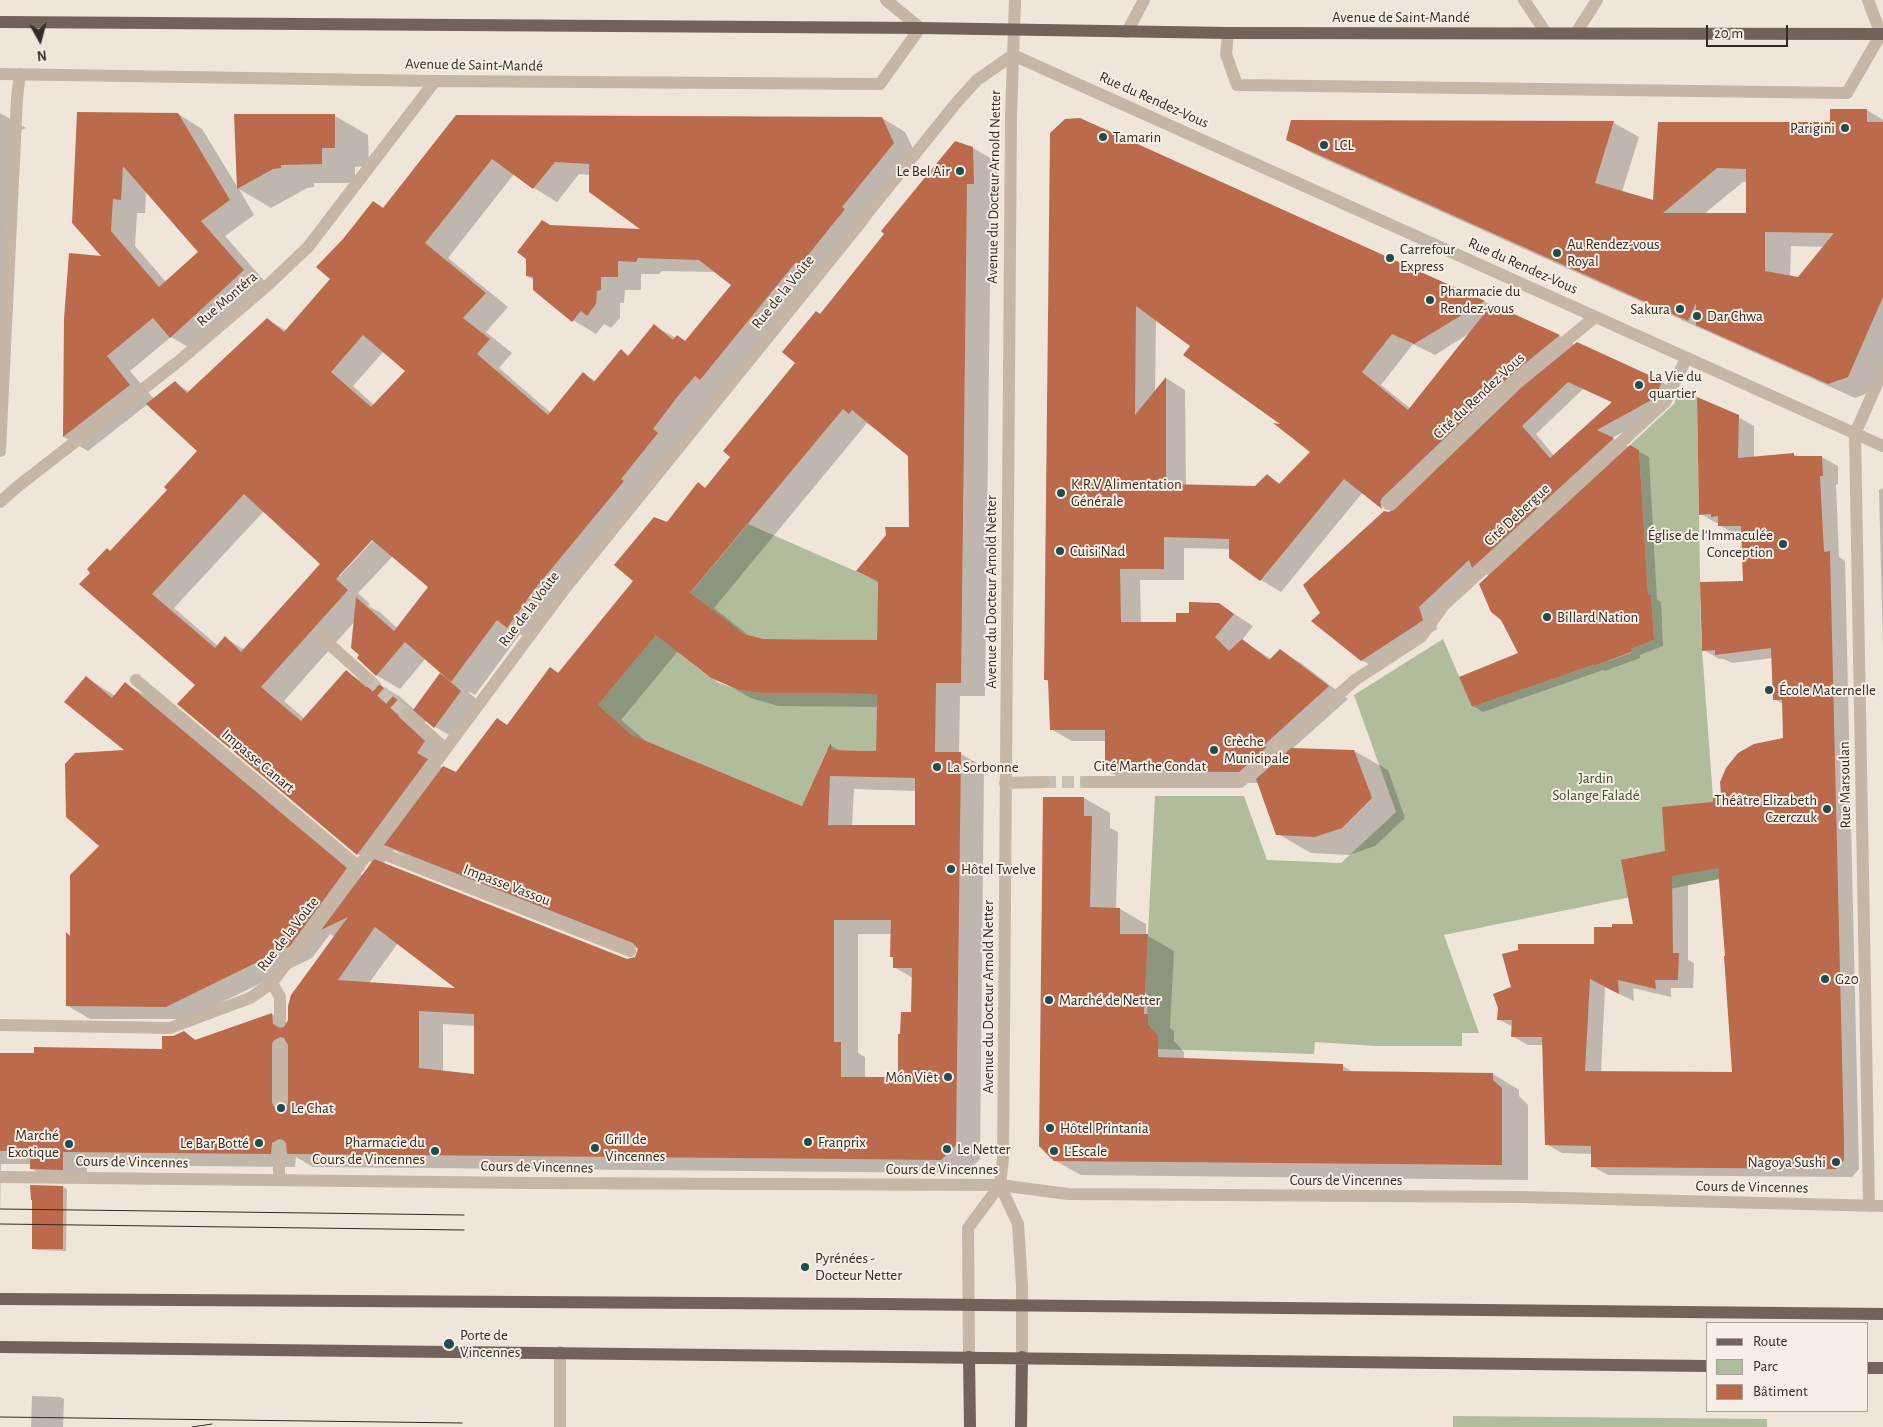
<!DOCTYPE html>
<meta charset="utf-8">
<style>
body{margin:0}
#map{position:relative;width:1883px;height:1427px;overflow:hidden;background:#efe5d9;font-family:"Alegreya Sans",sans-serif}
canvas{display:block}
.legend{position:absolute;left:1706px;top:1322px;width:162px;height:90px;box-sizing:border-box;background:#f7efe5;border:1px solid #a8a199;margin:0;padding:6px 9px;list-style:none;font-size:15px;color:#322b26}
.legend li{display:flex;align-items:center;gap:10px;height:25px}
.legend b{width:25px;border:1px solid #a8a199}
.north{position:absolute;left:15px;top:15px;width:50px;height:50px;-webkit-text-stroke:4px #f7efe5;paint-order:stroke;rotate:173deg;font-size:14px;font-weight:700;line-height:20px;text-align:center;color:#322b26}
.north::after{content:'';display:block;margin:auto;width:18px;height:22px;background:#322b26;clip-path:polygon(50% 0,100% 100%,50% 72%,0 100%)}
.scale{position:absolute;left:1706px;top:25px;width:82px;height:22px;box-sizing:border-box;border:2px solid #322b26;border-top:0;padding-left:6px;font-size:15px;line-height:18px;white-space:nowrap;color:#322b26;-webkit-text-stroke:4px #f7efe5;paint-order:stroke}
</style>
<div id="map">
<canvas width="1883" height="1427"></canvas>
<ul class="legend">
<li><b style="height:6px;background:#736259"></b>Route</li>
<li><b style="height:14px;background:#b0bc9b"></b>Parc</li>
<li><b style="height:14px;background:#bb6a4b"></b>Bâtiment</li>
</ul>
<div class="north">N</div>
<div class="scale">20 m</div>
</div>
<script>
const ctx = document.querySelector('canvas').getContext('2d');
ctx.lineJoin = 'round';
function fillPath(path, color) {
  ctx.fillStyle = color;
  ctx.fill(path, 'evenodd');
}
function poly(rows) {
  const path = new Path2D();
  for (const r of rows) {
    path.moveTo(r[0], r[1]);
    for (let i = 2; i < r.length; i += 2) path.lineTo(r[i], r[i + 1]);
  }
  return path;
}
function strokePath(path, color, width, dash) {
  ctx.strokeStyle = color;
  ctx.lineWidth = width;
  ctx.lineCap = dash ? 'butt' : 'round';
  ctx.setLineDash(dash || []);
  ctx.stroke(path);
}
function drawText(font, color, halo, rows, align = 'center') {
  ctx.font = font + ' "Alegreya Sans",sans-serif';
  ctx.lineWidth = 4;
  ctx.setLineDash([]);
  ctx.textBaseline = 'middle';
  ctx.strokeStyle = halo;
  ctx.fillStyle = color;
  for (const [text, x, y, turn = 0] of rows) {
    ctx.save();
    ctx.translate(x, y);
    ctx.rotate((+turn || 0) * Math.PI / 180);
    ctx.textAlign = isNaN(turn) ? turn : align;
    if (halo) ctx.strokeText(text, 0, 0);
    ctx.fillText(text, 0, 0);
    ctx.restore();
  }
}
fillPath(poly([
 [1679,389,1697,397,1701,636,1719,879,1444,935,1479,1033,1462,1033,1462,1046,1377,1046,1315,1042,1314,1054,1158,1049,1158,1036,1148,1024,1146,992,1145,992,1155,796,1244,796,1267,860,1341,863,1396,812,1354,695,1443,639,1472,707,1593,665,1594,666,1631,653,1631,649,1654,640,1651,595,1648,595,1639,450,1630,445,1674,404],
 [748,524,878,581,877,645,867,640,764,639,744,634,688,596],
 [659,631,666,642,704,673,719,683,739,690,762,693,866,694,877,691,876,751,827,750,802,806,632,735,598,705],
 [1453,1416,1767,1419,1767,1427,1453,1427]
]), '#b0bc9b');
fillPath(poly([
 [1867,110,1883,120,1883,369,1873,391,1855,398,1313,154,1288,139,1292,121,1614,123,1639,137,1622,192,1654,202,1660,123,1831,124],
 [1743,182,1747,182,1747,214,1704,214],
 [1791,246,1825,247,1798,278,1790,277],
 [0,113,26,128,18,131,0,416],
 [78,114,178,114,202,129,238,188,335,116,368,135,369,166,355,167,355,183,314,183,314,187,307,188,271,208,239,189,254,215,225,236,268,285,195,351,171,337,130,371,154,399,175,383,190,392,267,319,287,331,331,279,344,240,373,202,385,209,457,117,882,118,905,132,917,157,865,221,868,223,531,640,520,634,475,695,470,692,469,693,483,704,458,740,435,727,427,720,421,726,448,756,440,767,457,773,497,719,508,726,558,674,635,580,667,524,706,489,732,456,797,363,821,315,973,148,997,162,998,197,991,197,985,696,960,696,959,753,984,767,980,1159,966,1173,313,1167,296,1157,295,1167,87,1165,87,1183,56,1183,31,1168,31,1164,1,1164,0,1212,0,1054,163,1050,173,1037,184,1033,198,1041,272,1014,288,1023,335,937,330,934,312,958,188,1019,90,1019,68,1006,67,934,72,937,101,846,127,751,87,678,115,696,125,684,147,696,363,876,373,863,358,854,196,684,111,552,169,490,199,451,148,404,88,451,64,437,66,319,104,258],
 [514,174,534,188,557,202,579,174,590,175,644,231,551,226,527,276,534,280,573,320,596,334,604,324,611,328,620,318,620,303,624,303,625,290,641,290,641,274,659,274,662,271,717,272,733,285,686,341,677,336,676,338,654,326,629,356,621,351,596,381,583,374,551,413,499,368,512,353,486,332,508,307,448,258],
 [146,191,199,252,166,282,135,246,137,213,145,213],
 [384,351,407,371,374,405,353,386],
 [867,423,910,455,910,528,858,571,879,583,878,642,764,640,752,638,714,608],
 [264,511,321,564,245,650,225,638,218,646,174,608],
 [376,534,377,536,340,576,338,575],
 [393,556,429,587,398,629,380,612,368,606,370,604,358,593],
 [355,621,361,655,376,675,400,689,426,658,447,677,440,675,415,710,399,696,376,683,372,687,346,672,305,719,284,701],
 [678,651,704,672,751,698,778,706,878,707,878,752,842,752,830,745,803,808,648,743,621,720],
 [854,789,916,791,916,827,852,826],
 [394,850,410,859,639,949,636,958,627,960,383,864],
 [858,934,892,934,892,956,894,958,894,967,913,978,912,1014,899,1079,865,1078,865,1057,858,1053],
 [398,943,459,989,369,983],
 [443,1024,475,1026,475,1075,443,1072],
 [1094,125,1560,336,1575,345,1577,344,1662,382,1676,391,1670,406,1612,438,1649,457,1657,600,1661,602,1663,646,1640,655,1640,658,1605,671,1603,670,1483,712,1473,706,1519,654,1489,576,1481,571,1433,615,1437,629,1376,668,1361,660,1322,614,1392,513,1363,492,1281,592,1261,580,1231,557,1230,549,1184,548,1184,580,1140,580,1141,623,1177,624,1190,614,1219,604,1253,626,1242,640,1271,659,1280,651,1301,663,1348,699,1292,749,1354,751,1388,770,1405,818,1375,846,1349,855,1311,853,1278,834,1259,783,1127,782,1106,770,1107,741,1072,741,1051,729,1050,682,1046,680],
 [1156,319,1192,346,1285,425,1312,452,1281,484,1267,476,1256,487,1186,486,1185,390,1166,378,1155,392],
 [1470,333,1411,409,1381,385,1413,344,1435,355],
 [1583,389,1613,403,1554,456,1536,434],
 [1738,417,1754,426,1754,458,1793,454,1799,457,1822,457,1838,466,1838,484,1836,485,1839,557,1845,561,1859,1169,1852,1177,1608,1175,1592,1166,1592,1154,1562,1153,1546,1144,1544,1045,1528,1045,1512,1036,1513,1027,1498,1019,1513,988,1634,925,1666,852,1722,795,1784,739,1783,704,1775,699,1773,658,1732,663,1724,659,1719,659,1704,650,1744,582,1742,534,1735,534,1719,525,1719,523,1716,523,1701,514],
 [1720,879,1727,957,1733,1073,1601,1073,1605,987,1634,1001,1633,988,1671,997,1671,988,1693,988,1694,963,1688,960,1688,885],
 [1883,488,1883,648,1879,490],
 [1084,798,1110,813,1110,828,1118,832,1116,909,1120,909,1146,924,1146,935,1174,951,1170,1028,1174,1031,1174,1041,1184,1052,1184,1059,1343,1066,1355,1073,1493,1074,1519,1090,1519,1096,1528,1105,1528,1180,1081,1175,1054,1160],
 [63,1187,67,1189,66,1251,37,1250,33,1248],
 [32,1396,60,1397,64,1399,63,1427,31,1427]
]), '#0003');
fillPath(poly([
 [1830,109,1867,109,1867,122,1883,122,1883,297,1848,377,1828,384,1696,325,1696,303,1688,321,1286,140,1291,120,1614,121,1595,183,1653,200,1658,122,1830,122],
 [1717,168,1746,169,1746,213,1663,213],
 [1765,232,1834,233,1798,277,1765,271],
 [77,112,178,113,230,200,201,221,244,270,170,338,153,318,107,356,130,385,63,437,64,319,69,253,101,256,72,223],
 [123,166,198,252,159,287,111,231,113,199,121,200],
 [234,114,335,114,335,148,322,148,322,164,281,165,281,168,273,169,237,189],
 [456,115,882,117,894,143,842,207,845,209,800,265,796,262,700,380,695,376,678,396,653,429,658,433,621,479,624,481,534,590,507,628,497,620,451,682,405,642,376,676,357,658,359,655,351,648,356,597,394,631,428,587,372,540,336,579,348,590,261,687,301,721,346,670,366,687,371,687,376,681,404,706,398,712,399,717,425,741,417,753,428,759,357,855,177,704,195,685,79,584,90,573,87,569,107,548,110,551,167,490,164,487,197,451,146,404,175,381,187,393,267,318,284,332,330,279,316,267,343,239,373,201,383,208],
 [492,159,533,189,555,162,589,164,589,192,640,229,550,225,542,220,517,252,526,259,526,276,533,277,533,290,572,322,581,311,587,316,596,304,597,291,601,290,601,277,618,277,618,261,636,262,638,258,699,260,731,285,685,341,677,335,673,340,654,324,628,356,621,349,594,382,583,372,548,415,477,354,490,339,463,318,486,293,425,243],
 [363,335,405,371,371,407,331,372],
 [244,494,320,564,241,652,225,636,215,648,152,594],
 [1080,118,1485,301,1414,344,1392,334,1362,372,1408,410,1492,304,1560,335,1511,375,1382,498,1380,502,1382,509,1344,479,1260,581,1229,558,1229,539,1164,537,1164,569,1120,569,1121,622,1176,622,1176,613,1189,613,1189,602,1219,603,1234,614,1215,637,1229,651,1242,639,1269,660,1280,649,1329,686,1262,747,1267,747,1239,772,1105,771,1105,730,1050,730,1048,680,1044,680,1050,133,1065,119],
 [1136,306,1190,346,1183,355,1280,424,1273,423,1310,452,1279,484,1267,474,1255,486,1166,484,1166,377,1135,415],
 [955,141,973,147,974,184,967,184,961,683,936,683,935,752,961,752,956,1145,941,1160,845,1159,287,1154,286,1143,283,1140,279,1139,272,1143,271,1154,63,1152,63,1170,30,1169,30,1151,0,1151,0,1053,34,1053,34,1047,162,1049,162,1036,173,1036,184,1031,195,1040,272,1013,273,1024,280,1028,284,1027,288,1020,288,1006,291,995,348,917,321,930,374,859,627,959,635,957,638,949,633,943,384,845,443,766,456,772,497,718,507,725,550,667,558,673,633,581,614,565,654,517,667,522,698,482,705,488,730,457,723,451,795,363,782,352,816,311,820,314,884,234,881,231],
 [843,409,849,414,852,410,908,456,909,527,885,527,886,535,856,571,878,581,877,640,764,639,744,634,690,593],
 [656,635,711,678,739,690,762,693,877,694,876,751,831,750,831,744,830,744,802,806,632,735,598,705],
 [830,776,915,778,915,825,828,825],
 [834,920,891,920,890,957,893,957,893,968,912,968,911,1012,901,1012,900,1034,898,1034,898,1077,841,1077,841,1042,834,1042],
 [375,927,455,988,338,980],
 [419,1011,474,1014,474,1074,419,1068],
 [280,1037,284,1038,288,1045,288,1103,287,1107,280,1111,276,1110,272,1103,272,1045,273,1041],
 [1577,342,1662,381,1655,398,1597,430,1614,438,1472,568,1469,560,1419,607,1423,620,1416,625,1361,661,1311,621,1320,613,1303,585,1384,511,1389,512,1394,510,1522,387],
 [1568,382,1612,402,1550,458,1522,426],
 [1697,397,1739,415,1738,458,1794,453,1794,456,1822,456,1823,476,1820,476,1824,552,1830,551,1844,1141,1844,1160,1836,1169,1591,1167,1591,1146,1545,1145,1542,1037,1511,1037,1512,1020,1497,1020,1498,1008,1493,994,1511,987,1502,954,1518,950,1518,944,1594,944,1594,927,1612,927,1612,924,1633,924,1621,860,1665,851,1662,807,1713,802,1713,794,1721,794,1720,782,1726,768,1738,753,1754,744,1783,738,1782,700,1773,700,1771,648,1715,655,1715,650,1702,651,1700,582,1743,581,1741,526,1718,526,1718,516,1711,517,1711,514,1699,515],
 [1718,868,1725,956,1724,956,1732,1072,1585,1071,1590,979,1619,994,1618,980,1656,989,1655,980,1678,980,1679,953,1673,953,1672,876],
 [1630,445,1639,450,1648,595,1651,595,1654,640,1631,649,1631,652,1594,666,1593,665,1472,707,1459,677,1518,653,1501,620,1491,612,1479,584],
 [440,673,461,691,434,728,413,710],
 [86,676,112,698,125,682,347,868,290,946,166,1007,66,1006,66,932,70,936,70,875,99,846,66,817,65,764,75,753,124,750,64,702],
 [1291,748,1354,750,1372,798,1342,828,1315,837,1276,835,1256,779],
 [1043,797,1084,797,1084,816,1092,816,1090,907,1120,908,1120,934,1148,934,1144,1014,1148,1014,1148,1024,1158,1036,1158,1057,1343,1064,1343,1071,1493,1073,1493,1080,1502,1088,1502,1165,1054,1161,1039,1146],
 [30,1185,63,1186,63,1249,32,1249,32,1200,31,1200]
]), '#bb6a4b');
strokePath(poly([
 [368,679,406,714],
 [1044,782,1086,782]
]), '#c9c0b5', 12, [12, 6]);
strokePath(poly([
 [1524,0,1546,33],
 [1127,32,1144,0],
 [1228,33,1226,54,1237,85,1847,93,1881,34,1868,0],
 [1576,33,1597,0],
 [1013,55,1883,446],
 [0,74,435,81,880,84,920,28,886,0],
 [0,451,17,98,20,74],
 [0,502,17,487,179,361,269,284,308,247,435,81],
 [1388,504,1517,381,1595,317],
 [318,634,368,679],
 [136,680,359,867],
 [406,714,446,749],
 [1086,782,1240,782,1355,680,1421,637,1444,605,1665,402,1686,359],
 [1005,783,1044,782],
 [371,849,630,951],
 [272,983,280,997,280,1020],
 [0,1025,170,1028,250,998,272,983,566,587,957,102,977,80,1013,55],
 [280,1045,280,1103],
 [0,1177,528,1183,1000,1185,1068,1194,1522,1197,1883,1206],
 [279,1179,279,1147],
 [1000,1185,1018,1224,1022,1286,1022,1357],
 [1869,1206,1855,434,1883,370],
 [560,1352,560,1427],
 [969,1357,968,1228,1000,1185,1003,1159,1011,116,1015,0]
]), '#c5b6a6', 12);
strokePath(poly([
 [0,22,920,28,1228,33,1883,34],
 [0,1299,882,1304,1883,1314],
 [0,1347,1707,1366],
 [969,1357,970,1427],
 [1867,1368,1883,1368],
 [1021,1427,1022,1357]
]), '#736259', 12);
strokePath(poly([
 [0,1209,464,1215],
 [0,1224,464,1230],
 [0,1417,462,1423],
 [192,1427,212,1424]
]), '#322b26', 1);
for (const [x, y, r, color] of [
 [1845,128,5,"#204b50"],
 [1103,137,5,"#204b50"],
 [1324,145,5,"#204b50"],
 [960,171,5,"#204b50"],
 [1557,253,5,"#204b50"],
 [1390,258,5,"#204b50"],
 [1430,300,5,"#204b50"],
 [1680,309,5,"#204b50"],
 [1697,316,5,"#204b50"],
 [1639,385,5,"#204b50"],
 [1061,493,5,"#204b50"],
 [1783,544,5,"#204b50"],
 [1060,551,5,"#204b50"],
 [1547,617,5,"#204b50"],
 [1769,690,5,"#204b50"],
 [1214,750,5,"#204b50"],
 [937,767,5,"#204b50"],
 [1827,809,5,"#204b50"],
 [951,869,5,"#204b50"],
 [1825,979,5,"#204b50"],
 [1049,1000,5,"#204b50"],
 [948,1077,5,"#204b50"],
 [281,1108,5,"#204b50"],
 [1050,1128,5,"#204b50"],
 [808,1142,5,"#204b50"],
 [259,1143,5,"#204b50"],
 [69,1144,5,"#204b50"],
 [595,1148,5,"#204b50"],
 [947,1149,5,"#204b50"],
 [435,1151,5,"#204b50"],
 [1054,1151,5,"#204b50"],
 [1836,1162,5,"#204b50"],
 [805,1267,5,"#204b50"],
 [449,1344,6,"#204b50"]
]) {
  const dot = new Path2D();
  dot.arc(x, y, r, 0, 2 * Math.PI);
  ctx.fillStyle = color;
  ctx.fill(dot);
  strokePath(dot, '#f7efe5', 2);
}
drawText('15px', '#322b26', '#f7efe5', [
 ["Avenue de Saint-Mandé",1401,17],
 ["Avenue de Saint-Mandé",474,65,1],
 ["Rue du Rendez-Vous",1154,100,24],
 ["Avenue du Docteur Arnold Netter",994,187,-89],
 ["Rue du Rendez-Vous",1523,266,24],
 ["Rue de la Voûte",783,292,-51],
 ["Rue Montéra",227,299,-41],
 ["Cité du Rendez-Vous",1479,396,-43],
 ["Cité Debergue",1517,515,-43],
 ["Avenue du Docteur Arnold Netter",991,592,-90],
 ["Rue de la Voûte",529,609,-53],
 ["Impasse Canart",258,761,40],
 ["Cité Marthe Condat",1150,766],
 ["Rue Marsoulan",1845,785,-91],
 ["Impasse Vassou",507,885,21],
 ["Rue de la Voûte",288,934,-52],
 ["Avenue du Docteur Arnold Netter",988,997,-90],
 ["Cours de Vincennes",132,1162,1],
 ["Cours de Vincennes",537,1167,1],
 ["Cours de Vincennes",942,1169],
 ["Cours de Vincennes",1346,1180],
 ["Cours de Vincennes",1752,1187,1]
]);
drawText('15px', '#322b26', '#f7efe5', [
 ["Parigini",1835,128,"right"],
 ["Tamarin",1113,137],
 ["LCL",1334,145],
 ["Le Bel Air",950,171,"right"],
 ["Au Rendez-vous",1567,244],
 ["Royal",1567,261],
 ["Carrefour",1400,249],
 ["Express",1400,266],
 ["Pharmacie du",1440,291],
 ["Rendez-vous",1440,308],
 ["Sakura",1670,309,"right"],
 ["Dar Chwa",1707,316],
 ["La Vie du",1649,376],
 ["quartier",1649,393],
 ["K.R.V Alimentation",1071,484],
 ["Générale",1071,501],
 ["Église de l'Immaculée",1773,535,"right"],
 ["Conception",1773,552,"right"],
 ["Cuisi'Nad",1070,551],
 ["Billard Nation",1557,617],
 ["École Maternelle",1779,690],
 ["Crèche",1224,741],
 ["Municipale",1224,758],
 ["La Sorbonne",947,767],
 ["Théâtre Elizabeth",1817,800,"right"],
 ["Czerczuk",1817,817,"right"],
 ["Hôtel Twelve",961,869],
 ["G20",1835,979],
 ["Marché de Netter",1059,1000],
 ["Món Viêt",938,1077,"right"],
 ["Le Chat",291,1108],
 ["Hôtel Printania",1060,1128],
 ["Marché",59,1135,"right"],
 ["Exotique",59,1152,"right"],
 ["Grill de",605,1139],
 ["Vincennes",605,1156],
 ["Pharmacie du",425,1142,"right"],
 ["Cours de Vincennes",425,1159,"right"],
 ["Franprix",818,1142],
 ["Le Bar Botté",249,1143,"right"],
 ["Le Netter",957,1149],
 ["L'Escale",1064,1151],
 ["Nagoya Sushi",1826,1162,"right"],
 ["Pyrénées -",815,1258],
 ["Docteur Netter",815,1275],
 ["Porte de",460,1335],
 ["Vincennes",460,1352]
], 'left');
drawText('15px', '#414e2c', '#f7efe5', [
 ["Jardin",1596,778],
 ["Solange Faladé",1596,795]
]);
</script>
